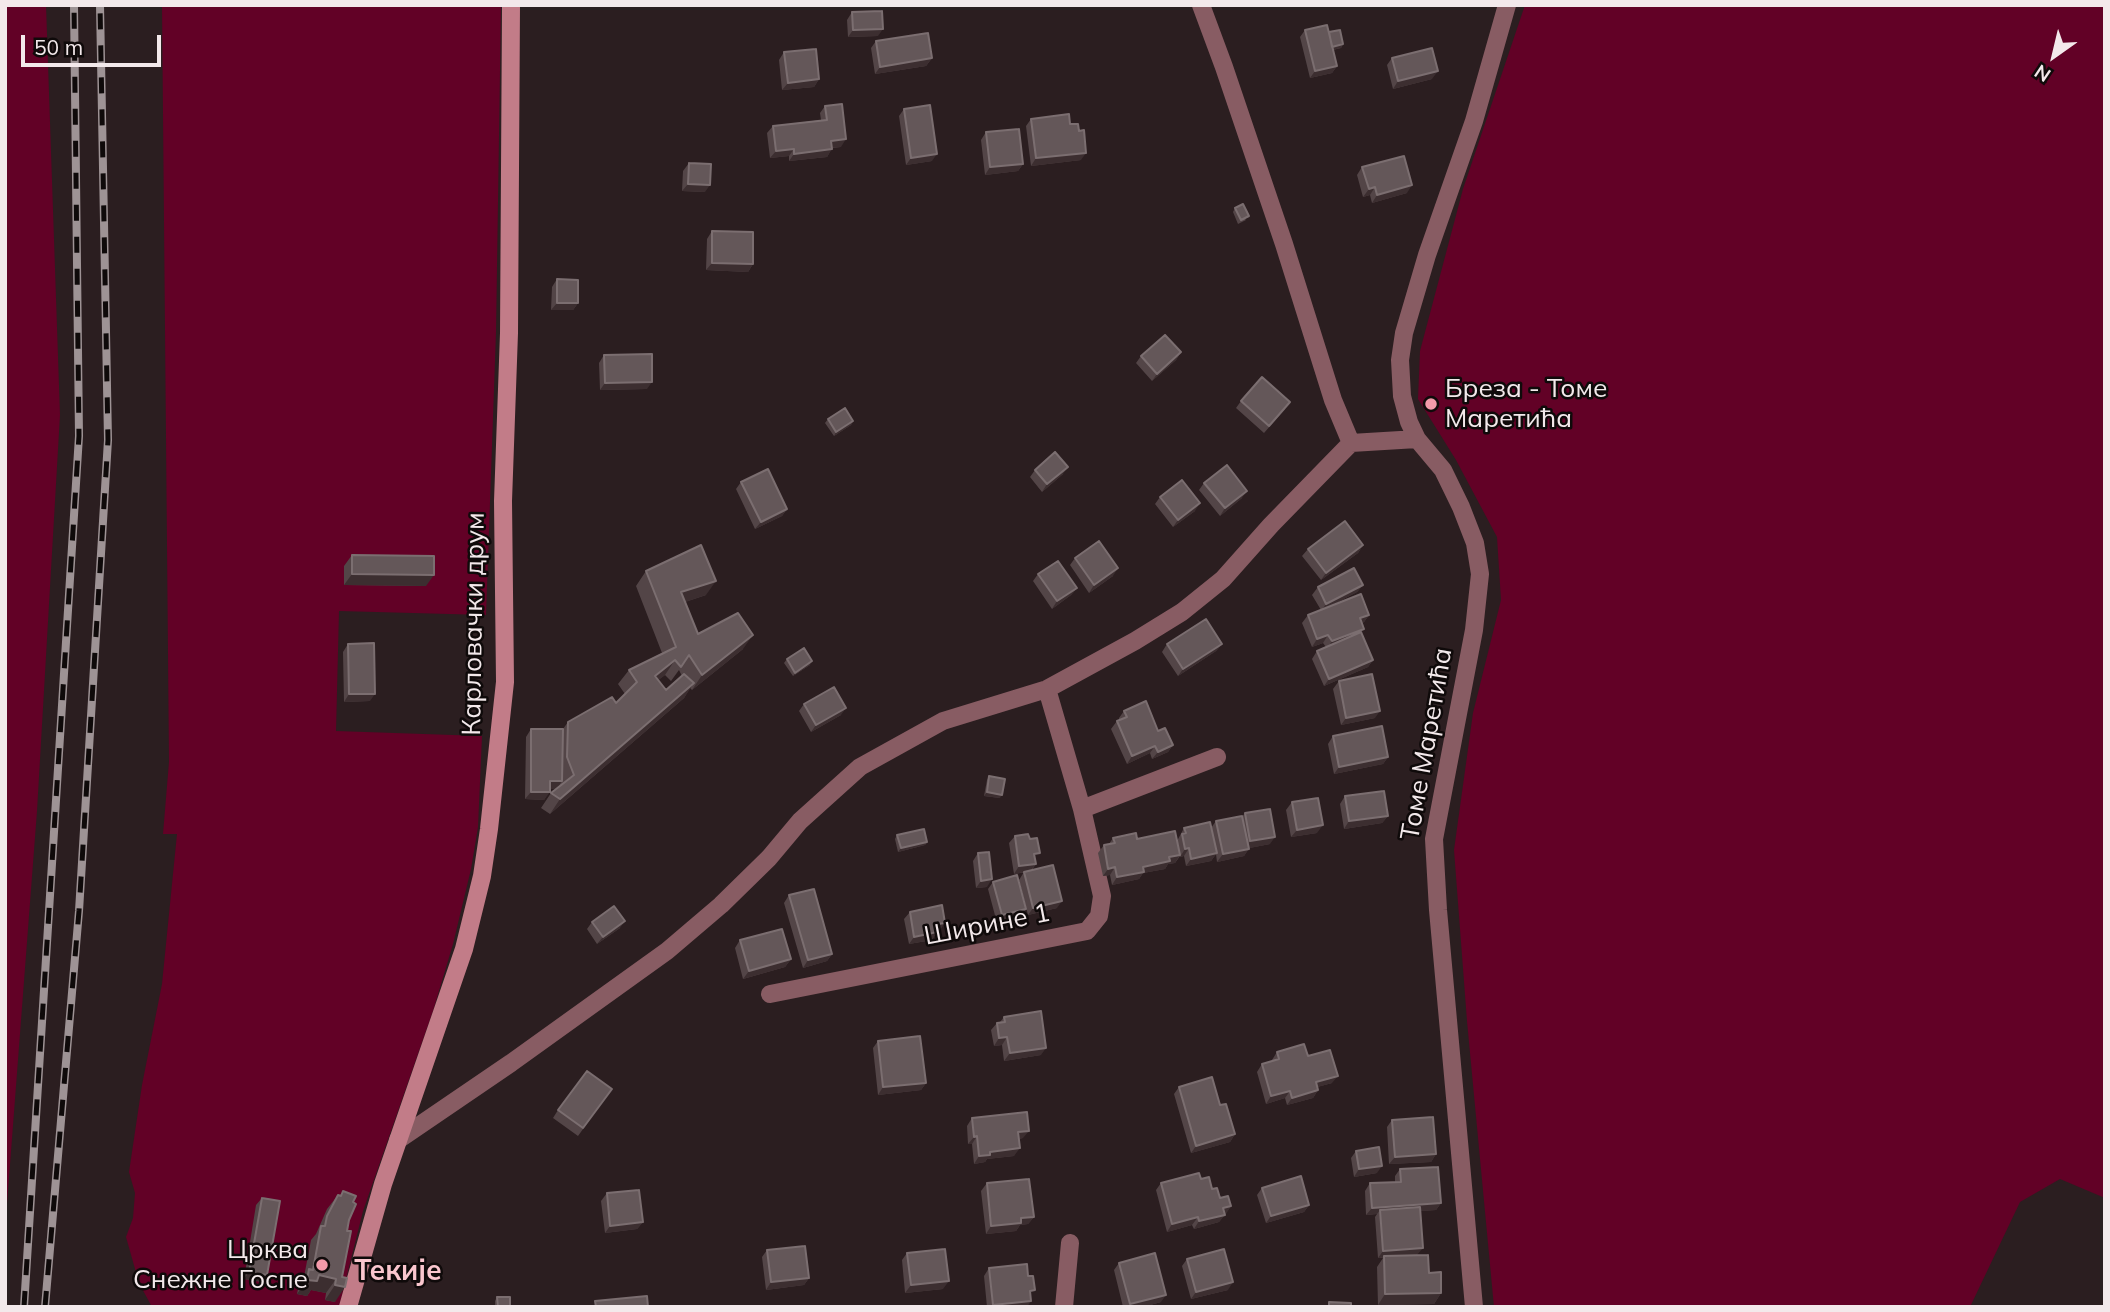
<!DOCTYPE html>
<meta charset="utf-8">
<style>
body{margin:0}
#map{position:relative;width:2110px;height:1312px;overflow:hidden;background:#2b1e20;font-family:Mulish,sans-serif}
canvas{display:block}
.frame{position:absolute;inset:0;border:7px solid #f3e9eb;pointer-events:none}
.north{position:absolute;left:2019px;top:21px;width:70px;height:70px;-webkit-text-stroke:5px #0f0a0a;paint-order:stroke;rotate:214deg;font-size:19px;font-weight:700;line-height:28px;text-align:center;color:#f3e9eb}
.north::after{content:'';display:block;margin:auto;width:24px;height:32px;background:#f3e9eb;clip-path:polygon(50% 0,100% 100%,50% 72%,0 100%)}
.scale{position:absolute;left:21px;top:35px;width:140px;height:32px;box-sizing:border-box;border:4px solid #f3e9eb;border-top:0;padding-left:9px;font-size:21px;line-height:24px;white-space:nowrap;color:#f3e9eb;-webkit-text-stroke:5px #0f0a0a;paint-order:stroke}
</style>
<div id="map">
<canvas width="2110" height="1312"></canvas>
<div class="frame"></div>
<div class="north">N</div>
<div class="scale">50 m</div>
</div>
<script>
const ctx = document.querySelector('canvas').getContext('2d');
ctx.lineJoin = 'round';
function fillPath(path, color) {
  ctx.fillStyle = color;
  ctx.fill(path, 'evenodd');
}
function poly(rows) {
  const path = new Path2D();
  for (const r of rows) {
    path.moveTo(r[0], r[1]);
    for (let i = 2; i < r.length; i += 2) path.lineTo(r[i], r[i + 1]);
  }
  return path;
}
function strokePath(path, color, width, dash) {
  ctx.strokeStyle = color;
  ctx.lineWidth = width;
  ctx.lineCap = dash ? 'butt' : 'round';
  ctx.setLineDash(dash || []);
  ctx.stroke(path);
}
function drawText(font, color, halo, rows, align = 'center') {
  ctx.font = font + ' Mulish,sans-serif';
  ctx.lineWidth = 5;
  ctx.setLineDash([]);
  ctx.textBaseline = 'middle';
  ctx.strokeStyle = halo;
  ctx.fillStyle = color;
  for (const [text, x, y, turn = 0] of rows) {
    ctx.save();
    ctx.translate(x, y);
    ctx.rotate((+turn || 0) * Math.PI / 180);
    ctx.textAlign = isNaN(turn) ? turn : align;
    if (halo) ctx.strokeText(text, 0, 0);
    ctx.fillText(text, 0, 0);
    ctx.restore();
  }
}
fillPath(poly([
 [5,5,46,5,60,415,37,811,5,1230],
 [162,5,501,5,496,332,486,615,339,611,336,731,482,736,478,827,471,869,453,944,433,1011,363,1211,339,1307,152,1307,139,1283,126,1237,133,1218,135,1193,129,1172,142,1085,162,984,177,834,163,834,169,762],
 [1525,5,2105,5,2105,1198,2060,1179,2020,1202,1970,1307,1494,1307,1467,1021,1454,850,1473,713,1501,600,1497,537,1456,460,1418,399,1420,351,1463,189]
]), '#620126');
strokePath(poly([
 [1201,5,1224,67,1284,244,1333,400,1351,443],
 [1351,443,1417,439],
 [1047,689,1082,809,1217,757],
 [770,994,1087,931,1099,916,1102,896,1082,809],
 [398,1140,511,1063,667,951,721,905,769,858,800,821,860,767,943,721,1047,689,1135,641,1182,612,1223,579,1271,525,1351,443],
 [1064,1307,1070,1243],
 [1474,1307,1438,910,1434,839,1474,630,1480,574,1475,543,1461,507,1443,470,1417,439,1409,422,1402,396,1400,360,1404,333,1427,255,1474,121,1507,5]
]), '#885c63', 18);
strokePath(poly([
 [348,1307,383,1184,464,949,482,876,489,829,505,682,503,501,509,333,511,5]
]), '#c27c88', 18);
const rail = poly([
 [24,1307,79,436,74,5],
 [45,1307,79,911,108,440,100,5]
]);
strokePath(rail, '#9e9395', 8);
strokePath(rail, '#0f0a0a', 5, [16]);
fillPath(poly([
 [852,12,878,36,848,37,847,20],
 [1305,30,1329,32,1343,44,1341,48,1333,50,1337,66,1332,73,1310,78,1300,37],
 [876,41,932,58,926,66,875,74,871,48],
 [784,52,819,79,814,87,782,90,779,60],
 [1392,58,1432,79,1393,89,1387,65],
 [825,106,841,147,832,148,827,157,789,161,789,156,770,158,767,133,773,126,821,120,820,113],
 [904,109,932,161,906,165,899,116],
 [1031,119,1070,124,1081,160,1031,166,1026,126],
 [986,132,1023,164,1018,171,985,175,981,140],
 [689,163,705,192,682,191,683,171],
 [1362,167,1407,193,1372,203,1370,195,1363,197,1357,175],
 [1235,208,1246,220,1238,224,1233,212],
 [712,231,753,264,748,272,706,270,707,239],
 [557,279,578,303,573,310,551,310,552,287],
 [1181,352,1176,360,1152,381,1136,363,1141,356],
 [604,355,647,389,600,390,599,363],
 [1241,401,1285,409,1264,433,1236,408],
 [828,419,853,421,851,425,834,436,825,423],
 [1035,470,1063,474,1042,492,1030,477],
 [741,482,787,509,782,516,755,529,736,489],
 [1204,483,1242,498,1220,516,1199,490],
 [1160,497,1195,511,1173,527,1155,504],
 [1363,545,1358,553,1321,580,1302,556,1308,549],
 [352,555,426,586,344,585,344,566],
 [1075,558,1113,576,1089,593,1070,565],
 [646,571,706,595,685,602,698,634,743,649,692,690,690,688,684,698,550,814,541,808,551,793,556,789,550,789,544,800,525,799,526,737,531,729,563,729,568,722,616,703,625,694,618,684,629,670,662,653,636,586],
 [679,670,682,676,666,690,658,680,665,675,671,681],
 [1038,574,1077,588,1071,595,1052,609,1033,581],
 [1363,585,1357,592,1330,606,1369,615,1364,622,1362,623,1361,633,1373,660,1368,667,1324,686,1312,659,1317,651,1326,647,1323,643,1312,647,1302,623,1308,615,1321,610,1312,595,1318,587],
 [348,644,370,701,344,702,343,652],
 [1167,644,1222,644,1216,651,1178,676,1162,652],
 [787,659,810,665,793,676,784,663],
 [1339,681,1375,718,1341,725,1333,689],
 [804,704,841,715,811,732,799,711],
 [1124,711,1158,731,1173,745,1168,752,1152,759,1150,753,1127,764,1111,729,1117,721,1119,720,1119,718],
 [1333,736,1388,757,1383,764,1334,774,1328,744],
 [989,776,1000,798,984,796,987,780],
 [1345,796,1388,816,1382,823,1344,829,1340,804],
 [1292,802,1317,833,1291,837,1286,810],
 [1245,813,1270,844,1249,848,1244,856,1217,862,1216,854,1211,861,1186,866,1184,856,1180,857,1180,856,1175,863,1168,864,1165,869,1143,873,1139,879,1112,885,1110,875,1103,876,1098,853,1104,845,1109,844,1113,838,1177,841,1184,828,1211,828,1216,821,1242,817],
 [897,835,927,842,925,845,898,852,895,839],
 [1015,836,1035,860,1036,864,1031,871,1057,908,1028,915,1019,880,1024,872,1027,872,1014,874,1009,843],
 [978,853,987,887,976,888,973,861],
 [993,882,1021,916,997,923,988,889],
 [789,895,832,954,827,961,803,968,784,903],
 [910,912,940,930,937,931,932,940,909,944,904,919],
 [592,922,620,928,597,944,587,929],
 [740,940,791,959,785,967,743,979,735,948],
 [1004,1017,1041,1055,1004,1061,1002,1045,994,1046,991,1030,997,1023,1000,1022],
 [878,1041,926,1083,921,1090,878,1095,873,1048],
 [1277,1052,1308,1056,1332,1083,1317,1087,1318,1090,1313,1098,1287,1105,1285,1098,1266,1104,1257,1072,1262,1064,1273,1061,1272,1060],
 [1179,1087,1220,1105,1235,1134,1230,1142,1191,1153,1174,1094],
 [612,1089,578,1136,553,1118,558,1110],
 [972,1118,1023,1138,1018,1139,1014,1156,987,1159,985,1162,974,1164,972,1144,968,1144,967,1126],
 [1392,1120,1436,1154,1431,1162,1389,1164,1387,1127],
 [1356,1151,1377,1173,1354,1177,1351,1158],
 [1400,1169,1441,1203,1436,1210,1420,1211,1417,1255,1441,1293,1434,1304,1378,1305,1377,1267,1383,1258,1378,1258,1375,1217,1377,1214,1366,1215,1365,1191,1370,1183,1395,1182,1395,1176],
 [1201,1179,1220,1198,1231,1206,1219,1222,1194,1229,1192,1225,1167,1232,1156,1190,1161,1183],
 [987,1183,1034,1217,1028,1224,1020,1225,1016,1231,986,1234,981,1191],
 [1262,1188,1309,1205,1304,1212,1266,1223,1257,1195],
 [343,1191,353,1202,349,1220,335,1302,325,1300,326,1293,311,1290,307,1296,297,1294,299,1284,304,1277,311,1240,316,1234,327,1209,338,1195,340,1196],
 [607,1193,643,1222,637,1229,605,1233,601,1201],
 [262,1198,267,1275,262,1282,244,1279,256,1205],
 [767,1250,809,1278,804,1285,766,1290,762,1257],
 [907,1253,943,1289,905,1293,902,1260],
 [1187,1259,1228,1290,1191,1299,1182,1266],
 [1119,1263,1161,1302,1143,1307,1123,1307,1114,1270],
 [989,1268,1028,1276,1030,1297,1027,1307,987,1307,984,1276],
 [497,1297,510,1307,495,1307,495,1301]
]), '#534547');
fillPath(poly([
 [883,29,878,36,848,37,853,30],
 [1343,44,1341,48,1327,51,1329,48],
 [932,58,926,66,875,74,880,67],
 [1337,66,1332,73,1310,78,1315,71],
 [1438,71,1432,79,1393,89,1398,81],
 [819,79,814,87,782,90,788,83],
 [846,139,841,147,826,148,831,141],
 [794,149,789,156,770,158,776,151],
 [832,149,827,157,789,161,794,154],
 [1086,153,1081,160,1031,166,1036,158],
 [937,154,932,161,906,165,911,158],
 [1023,164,1018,171,985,175,990,167],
 [688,184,710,185,705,192,682,191],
 [1412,185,1407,193,1372,203,1377,195],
 [1375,187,1370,195,1363,197,1369,189],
 [712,263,753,264,748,272,706,270],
 [557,303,578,303,573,310,551,310],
 [1181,352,1176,360,1152,381,1157,374],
 [652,382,647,389,600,390,605,383],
 [853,421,851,425,834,436,836,432],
 [1068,467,1063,474,1042,492,1047,484],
 [1247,491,1242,498,1220,516,1225,508],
 [1200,503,1195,511,1173,527,1178,520],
 [787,509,782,516,755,529,761,522],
 [1363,545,1358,553,1321,580,1326,573],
 [1118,568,1113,576,1089,593,1094,585],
 [352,574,434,575,426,586,344,585],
 [716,581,706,595,670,607,681,592],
 [1363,585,1357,592,1321,611,1326,604],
 [1077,588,1071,595,1052,609,1057,601],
 [1369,615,1364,622,1355,626,1360,618],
 [1364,629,1359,636,1327,649,1332,641],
 [753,635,743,649,692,690,702,675],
 [1328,635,1323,643,1312,647,1317,639],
 [1222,644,1216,651,1178,676,1183,669],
 [675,660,665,675,645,691,655,676],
 [1373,660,1368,667,1324,686,1329,679],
 [812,661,810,665,793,676,795,673],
 [694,683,684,698,550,814,560,799],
 [349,694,375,694,370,701,344,702],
 [846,708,841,715,811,732,816,725],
 [1380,711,1375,718,1341,725,1346,718],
 [1173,745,1168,752,1152,759,1158,752],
 [1155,746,1150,753,1127,764,1132,756],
 [1388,757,1383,764,1334,774,1339,767],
 [550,781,562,781,557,789,545,789],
 [531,792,550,792,544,800,525,799],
 [987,792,1002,795,1000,798,984,796],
 [1388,816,1382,823,1344,829,1349,821],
 [1323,825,1317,833,1291,837,1297,830],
 [1275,837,1270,844,1245,849,1250,841],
 [927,842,925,845,898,852,901,848],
 [1189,848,1184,856,1180,857,1185,849],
 [1249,849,1244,856,1217,862,1223,854],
 [1217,853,1211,861,1186,866,1191,859],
 [1180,855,1175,863,1168,864,1165,869,1143,873,1139,879,1112,885,1117,877,1169,857],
 [1036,864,1030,871,1014,874,1019,866],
 [1115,867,1110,875,1103,876,1108,869],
 [992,879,987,887,976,888,981,881],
 [1062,901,1057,908,1028,915,1033,908],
 [1026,909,1021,916,997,923,1002,915],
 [625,921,620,928,597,944,603,937],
 [945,923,940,930,933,931,938,924],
 [937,932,932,940,909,944,914,937],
 [832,954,827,961,803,968,808,960],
 [791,959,785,967,743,979,749,971],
 [1007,1037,1002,1045,994,1046,999,1038],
 [1046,1048,1041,1055,1004,1061,1010,1053],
 [1338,1076,1332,1083,1310,1089,1316,1082],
 [926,1083,921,1090,878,1095,883,1087],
 [1318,1090,1313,1098,1287,1105,1292,1098],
 [1290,1091,1285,1098,1266,1104,1271,1096],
 [1029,1131,1023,1138,1013,1140,1018,1132],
 [1235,1134,1230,1142,1191,1153,1196,1146],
 [977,1136,972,1144,968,1144,974,1137],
 [1020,1148,1014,1156,987,1159,985,1162,974,1164,979,1156,990,1152],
 [1436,1154,1431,1162,1389,1164,1395,1157],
 [1382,1166,1377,1173,1354,1177,1359,1169],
 [1441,1203,1436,1210,1380,1214,1380,1210,1377,1214,1366,1215,1372,1208],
 [1309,1205,1304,1212,1266,1223,1271,1216],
 [1231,1206,1226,1214,1218,1216,1223,1208],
 [1225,1215,1219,1222,1194,1229,1199,1221],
 [1034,1217,1028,1224,1020,1225,1016,1231,986,1234,991,1226,1021,1218],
 [1198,1217,1192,1225,1167,1232,1172,1224],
 [643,1222,637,1229,605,1233,610,1226],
 [1423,1248,1417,1255,1378,1258,1383,1251],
 [249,1272,267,1275,262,1282,244,1279],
 [319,1275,336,1279,326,1293,311,1290,307,1296,297,1294,307,1280],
 [809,1278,804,1285,766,1290,771,1282],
 [949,1281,943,1289,905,1293,911,1285],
 [1233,1282,1228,1290,1191,1299,1196,1292],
 [335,1285,345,1287,335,1302,325,1300],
 [1441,1293,1434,1304,1378,1305,1385,1294],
 [1166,1295,1161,1302,1143,1307,1128,1307,1130,1304],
 [1031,1301,1027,1307,992,1307,993,1305]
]), '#3c2e30');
const building = poly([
 [882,11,883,29,853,30,852,12,882,11],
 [1327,25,1337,66,1315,71,1305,30,1327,25],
 [1340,30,1343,44,1332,47,1329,32,1340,30],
 [928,33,932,58,880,67,876,41,928,33],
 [1432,48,1438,71,1398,81,1392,58,1432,48],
 [816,49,819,79,788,83,784,52,816,49],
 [842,104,846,139,831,141,832,149,794,154,794,149,776,151,773,126,827,120,825,106,842,104],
 [930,105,937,154,911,158,904,109,930,105],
 [1069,114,1070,124,1078,124,1079,131,1084,130,1086,153,1036,158,1031,119,1069,114],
 [1019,129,1023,164,990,167,986,132,1019,129],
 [1404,156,1412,185,1377,195,1375,187,1369,189,1362,167,1404,156],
 [689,163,711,164,710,185,688,184,689,163],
 [1243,204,1249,216,1241,220,1235,208,1243,204],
 [712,231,753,232,753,264,712,263,712,231],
 [557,279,578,280,578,303,557,303,557,279],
 [1165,335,1181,352,1157,374,1141,356,1165,335],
 [652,354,652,382,605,383,604,355,652,354],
 [1262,377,1290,402,1269,426,1241,401,1262,377],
 [845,408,853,421,836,432,828,419,845,408],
 [1055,452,1068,467,1047,484,1035,470,1055,452],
 [1227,465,1247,491,1225,508,1204,483,1227,465],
 [768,469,787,509,761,522,741,482,768,469],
 [1182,480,1200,503,1178,520,1160,497,1182,480],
 [1345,521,1363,545,1326,573,1308,549,1345,521],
 [1099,541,1118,568,1094,585,1075,558,1099,541],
 [701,545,716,581,681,592,698,634,738,613,753,635,702,675,689,655,681,667,675,660,655,676,666,690,684,674,694,683,560,799,551,793,574,775,567,757,568,722,612,697,616,703,637,682,629,670,676,647,646,571,701,545],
 [352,555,434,556,434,575,352,574,352,555],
 [1058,561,1077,588,1057,601,1038,574,1058,561],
 [1354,568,1363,585,1326,604,1318,587,1354,568],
 [1361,594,1369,615,1360,618,1364,629,1332,641,1328,635,1317,639,1308,615,1361,594],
 [1206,619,1222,644,1183,669,1167,644,1206,619],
 [1361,632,1373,660,1329,679,1317,651,1361,632],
 [374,643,375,694,349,694,348,644,374,643],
 [804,648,812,661,795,673,787,659,804,648],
 [1372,674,1380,711,1346,718,1339,681,1372,674],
 [834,687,846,708,816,725,804,704,834,687],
 [1146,701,1158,731,1165,728,1173,745,1158,752,1155,746,1132,756,1117,721,1127,717,1124,711,1146,701],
 [1382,726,1388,757,1339,767,1333,736,1382,726],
 [531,729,563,729,562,781,550,781,550,792,531,792,531,729],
 [989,776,1005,779,1002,795,987,792,989,776],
 [1384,791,1388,816,1349,821,1345,796,1384,791],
 [1318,798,1323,825,1297,830,1292,802,1318,798],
 [1270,809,1275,837,1250,841,1245,813,1270,809],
 [1242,816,1249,849,1223,854,1216,821,1242,816],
 [1210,822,1217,853,1191,859,1189,848,1185,849,1182,834,1186,833,1184,828,1210,822],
 [924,829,927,842,901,848,897,835,924,829],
 [1175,831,1180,855,1169,857,1170,861,1143,867,1144,872,1117,877,1115,867,1108,869,1104,845,1115,843,1113,838,1136,833,1137,839,1175,831],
 [1028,834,1030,839,1037,838,1040,853,1034,854,1036,864,1019,866,1015,836,1028,834],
 [989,852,992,879,981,881,978,853,989,852],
 [1053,865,1062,901,1033,908,1024,872,1053,865],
 [1017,875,1026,909,1002,915,993,882,1017,875],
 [814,889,832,954,808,960,789,895,814,889],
 [942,905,945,923,938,924,937,932,914,937,910,912,942,905],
 [614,906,625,921,603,937,592,922,614,906],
 [782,929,791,959,749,971,740,940,782,929],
 [1041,1011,1046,1048,1010,1053,1007,1037,999,1038,997,1023,1005,1022,1004,1017,1041,1011],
 [920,1036,926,1083,883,1087,878,1041,920,1036],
 [1304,1044,1308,1056,1330,1050,1338,1076,1316,1082,1318,1090,1292,1098,1290,1091,1271,1096,1262,1064,1279,1059,1277,1052,1304,1044],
 [587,1071,612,1089,583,1128,558,1110,587,1071],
 [1212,1077,1220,1105,1226,1104,1235,1134,1196,1146,1179,1087,1212,1077],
 [1027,1112,1029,1131,1018,1132,1020,1148,990,1152,990,1155,979,1156,977,1136,974,1137,972,1118,1027,1112],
 [1433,1117,1436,1154,1395,1157,1392,1120,1433,1117],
 [1379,1147,1382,1166,1359,1169,1356,1151,1379,1147],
 [1438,1167,1441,1203,1372,1208,1370,1183,1401,1182,1400,1169,1438,1167],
 [1199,1173,1201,1179,1209,1177,1212,1189,1217,1188,1220,1198,1228,1196,1231,1206,1223,1208,1225,1215,1199,1221,1198,1217,1172,1224,1161,1183,1199,1173],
 [1301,1176,1309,1205,1271,1216,1262,1188,1301,1176],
 [1029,1179,1034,1217,1021,1218,1021,1223,991,1226,987,1183,1029,1179],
 [639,1190,643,1222,610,1226,607,1193,639,1190],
 [343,1191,356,1196,353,1202,356,1204,349,1220,347,1231,351,1231,342,1277,347,1278,345,1287,335,1285,336,1279,319,1275,317,1281,307,1280,309,1269,313,1270,321,1226,325,1226,327,1216,338,1195,341,1196,343,1191],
 [262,1198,280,1201,267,1275,249,1272,262,1198],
 [1420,1207,1423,1248,1383,1251,1380,1210,1420,1207],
 [805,1246,809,1278,771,1282,767,1250,805,1246],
 [945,1249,949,1281,911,1285,907,1253,945,1249],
 [1224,1249,1233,1282,1196,1292,1187,1259,1224,1249],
 [1155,1253,1166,1295,1130,1304,1119,1263,1155,1253],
 [1428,1255,1429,1273,1441,1272,1441,1293,1385,1294,1384,1256,1428,1255],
 [1027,1264,1028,1276,1033,1276,1035,1290,1030,1291,1031,1301,993,1305,989,1268,1027,1264],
 [647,1296,648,1307,596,1307,595,1301,647,1296],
 [497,1297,510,1297,510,1307,498,1307,497,1297],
 [1329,1302,1351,1303,1351,1307,1329,1307,1329,1302]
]);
fillPath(building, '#645759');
strokePath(building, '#7b6e70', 2);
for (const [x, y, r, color] of [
 [1431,404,7,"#f39aaa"],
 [322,1265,7,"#f39aaa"]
]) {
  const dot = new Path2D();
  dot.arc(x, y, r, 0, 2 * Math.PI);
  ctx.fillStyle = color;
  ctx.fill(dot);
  strokePath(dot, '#0f0a0a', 2.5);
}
drawText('26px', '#f3e9eb', '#0f0a0a', [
 ["Бреза - Томе",1445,389],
 ["Маретића",1445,419],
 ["Црква",308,1250,"right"],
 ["Снежне Госпе",308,1280,"right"]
], 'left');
drawText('26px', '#f3e9eb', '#0f0a0a', [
 ["Карловачки друм",474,624,-89],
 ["Томе Маретића",1427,744,-80],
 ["Ширине 1",987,925,-11]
]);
drawText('bold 28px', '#fac6ce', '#0f0a0a', [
 ["Текије",398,1272]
]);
</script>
